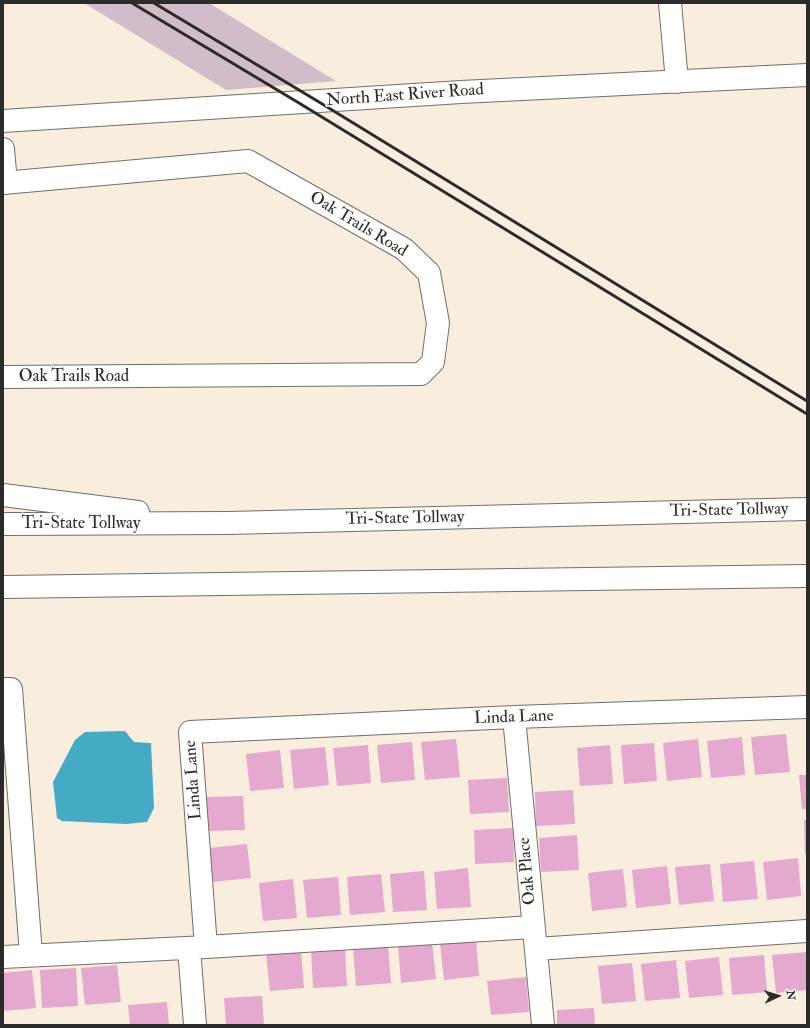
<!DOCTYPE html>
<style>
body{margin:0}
#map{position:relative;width:810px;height:1028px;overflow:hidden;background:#f9eddd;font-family:"IM FELL Double Pica",serif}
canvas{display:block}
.frame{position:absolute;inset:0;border:4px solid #2b2b2b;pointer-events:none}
.north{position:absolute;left:758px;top:976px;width:40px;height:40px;-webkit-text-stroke:3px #fdfcf7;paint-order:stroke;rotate:86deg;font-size:11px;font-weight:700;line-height:16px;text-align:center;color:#2b2b2b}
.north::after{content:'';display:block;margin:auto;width:14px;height:18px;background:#2b2b2b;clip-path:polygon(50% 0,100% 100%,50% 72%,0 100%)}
</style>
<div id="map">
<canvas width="810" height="1028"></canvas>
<div class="frame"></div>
<div class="north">N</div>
</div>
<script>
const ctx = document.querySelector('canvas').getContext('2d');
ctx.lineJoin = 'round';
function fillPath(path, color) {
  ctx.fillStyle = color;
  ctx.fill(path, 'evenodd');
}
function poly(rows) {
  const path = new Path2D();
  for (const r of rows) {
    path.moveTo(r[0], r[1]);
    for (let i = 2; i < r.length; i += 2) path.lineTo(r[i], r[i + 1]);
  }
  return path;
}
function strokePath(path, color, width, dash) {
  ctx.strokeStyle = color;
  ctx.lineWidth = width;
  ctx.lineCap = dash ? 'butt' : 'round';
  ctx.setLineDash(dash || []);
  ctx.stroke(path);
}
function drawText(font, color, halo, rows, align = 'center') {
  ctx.font = font + ' "IM FELL Double Pica",serif';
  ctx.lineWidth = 3;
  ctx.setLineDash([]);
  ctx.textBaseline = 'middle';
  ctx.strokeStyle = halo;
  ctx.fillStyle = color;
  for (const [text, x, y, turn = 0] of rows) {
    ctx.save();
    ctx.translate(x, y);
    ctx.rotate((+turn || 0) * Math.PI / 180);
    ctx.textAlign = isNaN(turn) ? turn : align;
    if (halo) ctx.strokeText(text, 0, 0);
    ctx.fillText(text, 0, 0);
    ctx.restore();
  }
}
fillPath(poly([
 [84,3,209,3,336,81,226,90]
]), '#d1bdc9');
fillPath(poly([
 [125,731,134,742,151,743,154,808,147,822,126,824,62,821,57,818,53,782,75,740,85,732]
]), '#45aac4');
fillPath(poly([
 [786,734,790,772,755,775,751,737],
 [742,737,745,775,711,778,707,741],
 [456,739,460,777,425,780,421,742],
 [698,739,702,777,667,781,663,743],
 [412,742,415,780,381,783,377,745],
 [654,743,657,781,624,784,621,745],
 [368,745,371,783,337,786,333,748],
 [610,745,613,784,580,786,577,748],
 [325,747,329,785,294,789,290,750],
 [280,750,284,788,250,791,246,754],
 [799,775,807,775,807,809,802,809],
 [507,778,509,812,470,814,468,780],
 [573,790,575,824,536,826,535,792],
 [243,796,245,830,206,831,205,797],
 [804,820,807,820,807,854,805,854],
 [513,828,514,862,475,864,474,830],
 [577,835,579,870,541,872,539,838],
 [247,844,251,878,212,882,209,848],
 [798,858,801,896,767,900,763,862],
 [754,861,758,899,723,902,720,864],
 [710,864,714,901,679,905,675,867],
 [667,866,671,904,636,908,632,870],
 [468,868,471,907,437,909,434,872],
 [623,869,627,907,592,911,588,873],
 [424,871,427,910,393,912,390,874],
 [381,874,385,912,350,915,347,877],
 [338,877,341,915,307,918,303,880],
 [293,879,297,918,263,921,259,883],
 [476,939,479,976,444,980,440,943],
 [432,942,436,979,401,983,398,946],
 [388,945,391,983,356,986,353,948],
 [345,948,347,986,313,988,311,950],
 [301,950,304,988,270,991,266,954],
 [807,952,807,990,776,993,772,955],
 [764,955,767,992,732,995,729,958],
 [719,957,723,995,689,998,685,961],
 [676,960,680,998,645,1001,641,964],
 [632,963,636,1001,602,1004,598,966],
 [117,965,121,1002,85,1005,81,968],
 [76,968,78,1006,42,1008,40,970],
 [32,970,36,1008,3,1011,3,973],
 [526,977,529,1012,491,1015,487,981],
 [262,996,264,1025,226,1025,224,998],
 [167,1002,169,1025,130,1025,128,1005],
 [594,1008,595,1025,557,1025,557,1010]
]), '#e5a9cf');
const minor = poly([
 [670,3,677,82],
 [3,121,461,92,807,75],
 [3,149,6,183],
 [3,183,248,161,404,249,429,273,438,323,433,362,421,374,3,377],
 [3,689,11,689,31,955],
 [514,717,543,1025],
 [206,947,190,732,514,717,807,707],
 [189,948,195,1025],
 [536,949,807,931],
 [3,957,206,947,533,927]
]);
const highway = poly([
 [3,495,138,512],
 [3,524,228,523,807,509],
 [3,587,807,576]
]);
strokePath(minor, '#736f69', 24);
strokePath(highway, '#736f69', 24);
strokePath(minor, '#fff', 22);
strokePath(highway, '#fff', 22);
strokePath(poly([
 [132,3,299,103,807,414],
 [154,3,319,102,807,401]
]), '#2b2b2b', 3);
drawText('17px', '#2b2b2b', '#fdfcf7', [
 ["North East River Road",405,96,-4],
 ["Oak Trails Road",358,225,31],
 ["Oak Trails Road",74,377],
 ["Tri-State Tollway",729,511,-1],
 ["Tri-State Tollway",405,519,-1],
 ["Tri-State Tollway",81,524],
 ["Linda Lane",514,718,-2],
 ["Linda Lane",194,780,-94],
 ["Oak Place",528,871,-95]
]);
</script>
